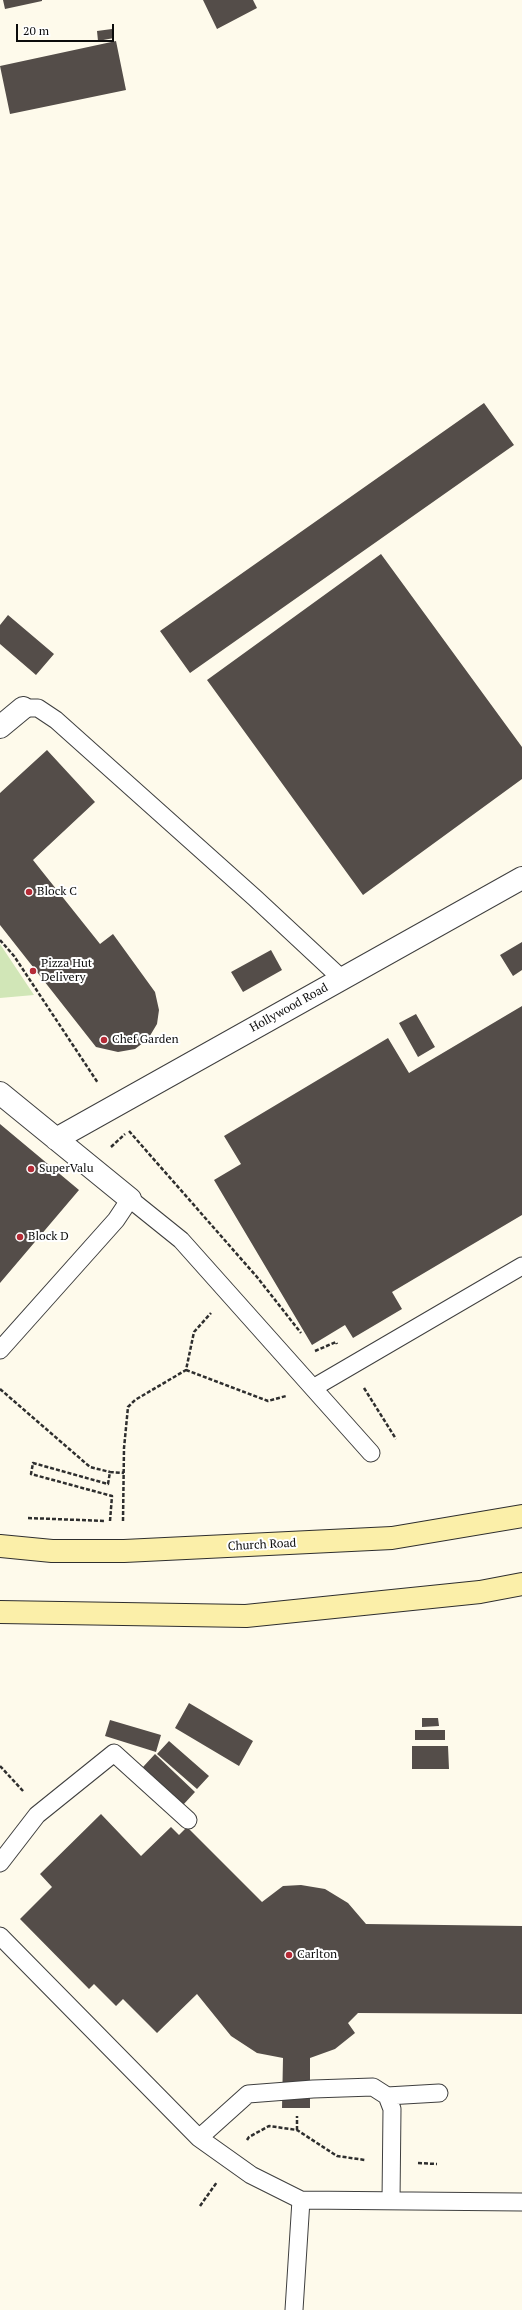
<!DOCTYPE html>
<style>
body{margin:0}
#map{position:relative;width:522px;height:2310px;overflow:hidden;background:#fefaeb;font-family:"PT Serif",serif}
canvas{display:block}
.scale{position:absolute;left:16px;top:24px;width:98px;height:18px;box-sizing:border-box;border:2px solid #0c0c0c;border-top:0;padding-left:5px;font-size:12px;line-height:14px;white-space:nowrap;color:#0c0c0c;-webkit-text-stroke:3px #fff;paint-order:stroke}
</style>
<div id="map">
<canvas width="522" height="2310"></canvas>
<div class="scale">20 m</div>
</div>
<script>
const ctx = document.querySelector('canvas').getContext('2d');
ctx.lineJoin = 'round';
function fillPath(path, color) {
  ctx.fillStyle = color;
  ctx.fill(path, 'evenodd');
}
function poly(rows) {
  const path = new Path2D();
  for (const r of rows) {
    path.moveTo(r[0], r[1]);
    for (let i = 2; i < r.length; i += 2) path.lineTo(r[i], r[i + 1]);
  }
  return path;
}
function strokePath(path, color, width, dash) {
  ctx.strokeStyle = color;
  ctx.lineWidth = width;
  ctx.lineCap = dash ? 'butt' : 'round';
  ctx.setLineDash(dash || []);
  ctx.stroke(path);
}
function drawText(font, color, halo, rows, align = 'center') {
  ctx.font = font + ' "PT Serif",serif';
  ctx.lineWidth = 4;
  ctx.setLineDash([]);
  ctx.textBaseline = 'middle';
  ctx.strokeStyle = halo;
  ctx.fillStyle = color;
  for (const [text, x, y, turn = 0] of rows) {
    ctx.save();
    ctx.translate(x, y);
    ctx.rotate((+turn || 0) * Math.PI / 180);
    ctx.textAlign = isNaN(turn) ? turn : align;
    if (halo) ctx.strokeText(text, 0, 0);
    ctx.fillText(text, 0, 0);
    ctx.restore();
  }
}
fillPath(poly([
 [0,944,34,995,0,998]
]), '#d1e6b7');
fillPath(poly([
 [3,0,42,0,42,1,5,9],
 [203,0,253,0,257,8,217,29],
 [112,29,114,38,98,41,97,31],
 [116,41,126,90,10,114,0,66],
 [484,403,514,445,190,673,160,631],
 [381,554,522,747,522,779,363,895,207,680],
 [8,615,54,654,36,675,0,644,0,625],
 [47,750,95,802,33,860,100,944,113,934,155,992,159,1010,157,1024,148,1039,135,1049,118,1052,96,1047,0,925,0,793],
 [522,942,522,970,513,976,500,955],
 [271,950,282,970,243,992,231,972],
 [522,1006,522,1215,392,1292,402,1309,353,1338,345,1325,312,1345,214,1180,241,1164,224,1136,388,1038,409,1073],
 [416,1014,435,1047,418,1057,399,1023],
 [0,1124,79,1190,0,1283],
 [189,1703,253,1741,239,1766,175,1728],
 [422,1718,438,1718,439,1726,422,1727],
 [110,1720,161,1735,156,1752,105,1736],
 [415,1730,445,1730,445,1740,415,1740],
 [169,1741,209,1776,197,1789,157,1754],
 [412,1746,448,1746,449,1769,412,1769],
 [155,1754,195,1792,183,1805,143,1767],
 [101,1814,141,1856,171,1827,179,1835,187,1827,262,1902,283,1886,301,1885,325,1889,348,1903,366,1924,522,1926,522,2014,358,2013,348,2023,355,2033,335,2049,310,2058,310,2108,282,2108,283,2058,257,2053,231,2036,197,1994,157,2033,123,1999,116,2006,94,1984,89,1989,20,1919,52,1887,40,1874]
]), '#544d49');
const service = poly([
 [23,708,38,708,56,720,255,898,342,979],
 [0,1350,116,1220,130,1199,181,1240,371,1453],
 [313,1388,522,1266],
 [0,1863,37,1815,114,1753,188,1820],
 [0,1936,199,2138,251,2175,301,2200,522,2202],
 [387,2096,439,2093],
 [199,2138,248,2094,313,2089,373,2087,387,2096,392,2109,391,2201],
 [294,2310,301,2200]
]);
const minor = poly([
 [0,727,23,708],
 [0,1093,130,1199],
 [56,1139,522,878]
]);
const secondary = poly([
 [0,1546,52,1551,124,1551,392,1538,522,1516],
 [0,1612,246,1616,480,1592,522,1584]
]);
strokePath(service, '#3f3f3f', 19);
strokePath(minor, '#3f3f3f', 24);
strokePath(secondary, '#2e2e2e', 24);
strokePath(poly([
 [0,940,14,956,98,1083],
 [129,1131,257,1277,301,1333],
 [111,1147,125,1134],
 [315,1351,336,1342,337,1344],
 [186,1370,268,1401,286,1396],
 [364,1388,396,1439],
 [0,1389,90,1467,110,1472],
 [28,1518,105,1521],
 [110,1521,112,1496,31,1474,33,1463,108,1484,110,1472,124,1473],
 [123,1521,124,1448,128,1407,135,1400,186,1370,194,1332,211,1313],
 [0,1766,24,1792],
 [297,2130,297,2116],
 [247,2140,249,2137,269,2126,297,2130,337,2156,365,2160],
 [418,2163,437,2164],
 [200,2206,217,2182]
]), '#2e2e2e', 2.5, [4, 2]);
strokePath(service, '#fff', 17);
strokePath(minor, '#fff', 22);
strokePath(secondary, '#fbefa9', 22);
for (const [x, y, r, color] of [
 [29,892,4,"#b42b36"],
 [33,971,4,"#b42b36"],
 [104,1040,4,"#b42b36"],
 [31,1169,4,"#b42b36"],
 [20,1237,4,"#b42b36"],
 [289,1955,4,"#b42b36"]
]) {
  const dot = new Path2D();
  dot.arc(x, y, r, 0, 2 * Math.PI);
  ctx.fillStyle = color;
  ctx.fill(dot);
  strokePath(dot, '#fff', 1.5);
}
drawText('12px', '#0c0c0c', '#fff', [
 ["Block C",37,892],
 ["Pizza Hut",41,964],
 ["Delivery",41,978],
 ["Chef Garden",112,1040],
 ["SuperValu",39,1169],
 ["Block D",28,1237],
 ["Carlton",297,1955]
], 'left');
drawText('12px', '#0c0c0c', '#fff', [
 ["Hollywood Road",289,1008,-29],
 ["Church Road",262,1545,-3]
]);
</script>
